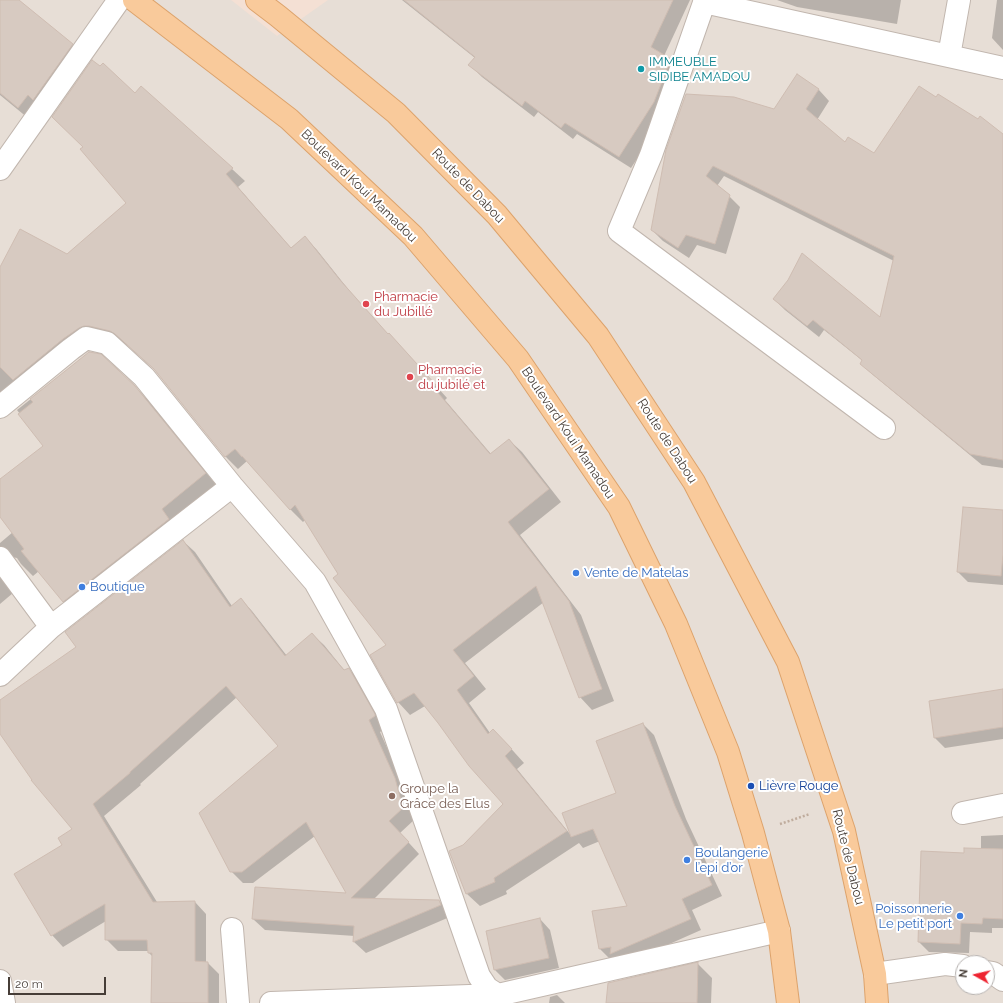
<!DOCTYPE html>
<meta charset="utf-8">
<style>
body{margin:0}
#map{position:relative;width:1003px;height:1003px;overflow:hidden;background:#f3ede8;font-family:Raleway,sans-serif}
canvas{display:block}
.north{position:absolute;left:955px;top:955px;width:40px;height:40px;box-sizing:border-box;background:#fff;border:1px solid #b5b1af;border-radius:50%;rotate:278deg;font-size:11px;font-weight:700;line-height:16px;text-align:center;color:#463d37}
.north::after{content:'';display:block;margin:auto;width:14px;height:18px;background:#ee2431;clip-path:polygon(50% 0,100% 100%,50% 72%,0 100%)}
.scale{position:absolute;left:8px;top:977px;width:98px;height:18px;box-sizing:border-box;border:2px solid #463d37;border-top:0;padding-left:5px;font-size:12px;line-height:14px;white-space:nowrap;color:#463d37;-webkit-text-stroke:3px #fff;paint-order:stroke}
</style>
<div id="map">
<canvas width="1003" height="1003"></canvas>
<div class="north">N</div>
<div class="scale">20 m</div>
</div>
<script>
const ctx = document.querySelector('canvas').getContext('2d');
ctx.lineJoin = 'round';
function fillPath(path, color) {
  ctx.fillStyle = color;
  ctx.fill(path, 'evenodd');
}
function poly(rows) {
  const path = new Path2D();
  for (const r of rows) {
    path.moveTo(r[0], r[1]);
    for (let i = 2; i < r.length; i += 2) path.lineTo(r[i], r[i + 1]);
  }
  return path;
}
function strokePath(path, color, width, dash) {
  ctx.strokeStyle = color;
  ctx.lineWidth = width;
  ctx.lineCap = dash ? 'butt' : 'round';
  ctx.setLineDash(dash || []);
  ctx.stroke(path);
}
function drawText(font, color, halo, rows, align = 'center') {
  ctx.font = font + ' Raleway,sans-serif';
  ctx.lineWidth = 4;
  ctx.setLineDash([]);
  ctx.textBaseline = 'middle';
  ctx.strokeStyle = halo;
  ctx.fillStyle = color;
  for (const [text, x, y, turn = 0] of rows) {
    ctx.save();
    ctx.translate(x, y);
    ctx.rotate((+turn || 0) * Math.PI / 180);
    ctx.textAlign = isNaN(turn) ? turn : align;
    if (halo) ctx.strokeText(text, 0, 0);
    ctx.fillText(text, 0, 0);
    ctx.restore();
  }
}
fillPath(poly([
 [0,0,1003,0,1003,1003,0,1003],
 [963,963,987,963,987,987,963,987]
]), '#e7ded6');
fillPath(poly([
 [231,0,328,0,277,36]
]), '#f4e0d4');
fillPath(poly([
 [0,0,17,0,72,45,88,60,34,123,0,95],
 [402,0,690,0,664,56,670,60,682,72,666,114,631,168,577,134,573,139,538,112,534,117,482,77,470,65,475,58],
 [777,0,901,0,897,24,797,7],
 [997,0,1003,0,1003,50,992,38],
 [797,76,819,90,829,101,817,120,845,143,875,155,936,98,1003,135,1003,468,982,465,872,374,861,363,863,361,824,330,819,337,785,310,774,299,880,318,894,261,724,176,717,186,729,196,740,207,726,254,697,245,689,258,663,241,652,230,667,151,774,111],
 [141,88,232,169,245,181,238,187,291,248,305,237,317,250,352,294,388,335,401,347,447,398,445,400,491,454,509,440,522,452,561,502,520,535,581,615,614,701,592,710,580,697,544,602,465,663,486,689,469,703,490,733,506,743,524,763,517,769,570,834,617,794,643,724,654,735,686,819,722,896,692,910,701,930,622,965,611,960,600,949,629,907,600,841,583,848,579,843,506,891,507,894,480,906,467,894,450,851,463,846,505,804,425,706,410,715,398,702,388,645,339,575,305,520,303,522,291,510,247,461,238,469,226,457,158,372,129,346,123,343,102,338,0,403,0,269,67,255,127,203,135,94],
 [89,353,134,386,147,399,217,486,76,613,64,601,39,571,33,576,21,564,17,558,12,557,0,569,0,543,13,532,0,515,0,480,44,446,17,410],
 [1003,511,1003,585,968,582,958,572],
 [183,541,195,552,232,606,241,599,252,611,287,656,312,634,324,645,345,671,348,669,360,680,386,728,380,732,406,790,414,820,400,833,419,854,373,900,439,901,450,912,452,916,366,953,354,942,355,936,265,930,253,919,348,894,315,836,253,883,243,883,231,871,280,747,237,697,140,784,141,785,104,816,157,902,195,902,206,914,206,963,208,963,219,974,219,1003,152,1003,153,957,149,953,149,951,118,951,106,939,106,921,63,947,52,935,64,845,73,830,0,733,0,702,77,647],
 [0,574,13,593,0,604],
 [1003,690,1003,739,945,748,935,738,930,701],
 [1003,835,1003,928,992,928,992,933,970,932,969,953,929,952,919,942,965,854,981,850,981,836],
 [540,919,550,930,559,968,505,980,495,970,487,931],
 [697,963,712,978,711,1003,610,1003],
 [557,995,565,1003,549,1003,550,997]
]), '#0003');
const building = poly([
 [0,0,19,0,73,44,33,100,28,95,18,108,0,93,0,0],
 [404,0,673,0,651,47,671,59,654,102,619,157,565,123,561,128,525,101,522,106,468,65,475,57,404,0],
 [92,60,100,66,103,63,135,93,141,86,233,168,226,174,291,248,305,236,340,280,388,334,389,333,436,385,433,387,490,454,509,439,549,489,508,522,569,601,602,689,579,698,536,586,453,650,474,676,457,690,488,734,493,729,512,749,505,756,567,831,494,878,495,882,466,894,449,851,463,845,503,804,469,766,438,723,414,693,397,703,370,655,386,645,333,578,338,574,295,505,290,510,242,456,242,457,235,449,225,457,154,369,115,334,110,331,89,326,84,326,79,328,63,339,13,380,0,367,0,267,20,229,67,254,126,203,80,149,83,147,52,117,92,60],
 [797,74,819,89,806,109,845,142,848,137,874,153,919,86,936,97,938,94,978,119,980,116,1003,134,1003,460,970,454,860,364,862,360,813,320,807,326,773,299,788,280,802,253,880,317,894,256,713,166,706,176,730,195,715,244,686,235,678,248,651,230,666,150,686,94,734,97,774,109,797,74],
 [89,352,101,354,135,386,206,473,162,509,169,519,63,602,21,551,24,549,0,517,0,479,43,446,18,414,33,402,30,399,89,352],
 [963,507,1003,510,1003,555,1001,576,957,572,963,507],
 [183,540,230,607,241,598,285,656,312,633,344,670,349,668,375,714,375,716,369,720,395,778,403,808,389,821,409,842,351,898,439,900,441,905,353,942,354,926,252,919,255,887,346,893,306,822,242,872,230,872,199,813,278,746,226,686,130,772,130,773,93,804,153,902,195,901,195,961,208,962,208,1003,151,1003,152,953,148,953,147,940,105,940,105,904,51,936,14,874,62,845,58,838,72,829,31,780,32,780,0,734,0,700,76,647,65,632,183,540],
 [1003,689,1003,727,934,738,929,701,1003,689],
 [643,723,675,806,712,885,682,899,691,919,610,954,611,947,599,949,592,911,627,906,593,829,571,837,562,813,616,793,596,741,643,723],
 [964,848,1003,849,1003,919,983,918,982,924,961,923,960,944,918,942,921,851,964,853,964,848],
 [540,918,549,958,494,970,486,931,540,918],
 [698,962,697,1003,606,1003,608,983,698,962]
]);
fillPath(building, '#d7cac1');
strokePath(building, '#cfbdb2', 1);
const minor = poly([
 [705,0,651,155,619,231,884,428],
 [704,2,1003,68],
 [949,56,959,0],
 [0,169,119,0],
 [0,407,71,349,86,338,107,343,144,377,232,486,315,582,386,709,479,976,487,988,498,995,779,931],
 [0,558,51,627,0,675],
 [51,627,232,486],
 [963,813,1003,805],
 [232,929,238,1003],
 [987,972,993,973,1003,980],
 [875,974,945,964,963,966],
 [0,981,4,1003],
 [271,1003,498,995]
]);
const major = poly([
 [134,0,289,119,413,236,518,359,619,507,676,624,728,752,753,833,779,931,788,1003],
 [257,0,278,16,396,113,497,215,598,336,694,482,788,662,844,831,875,974,877,1003]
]);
strokePath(minor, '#c1b6ae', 24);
strokePath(major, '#dda36c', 24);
strokePath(poly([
 [780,824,810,814]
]), '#bfac9d', 2.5, [2, 2]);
strokePath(minor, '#fff', 22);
strokePath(major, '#f9ca9b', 22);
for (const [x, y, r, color] of [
 [641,69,4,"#0f9aa8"],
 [366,304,4,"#e0444e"],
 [410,377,4,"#e0444e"],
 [576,573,4,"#3f7fe0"],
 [82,587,4,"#3f7fe0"],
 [751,786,4,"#1a4fb4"],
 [392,796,4,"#8d6e63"],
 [687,860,4,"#3f7fe0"],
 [960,916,4,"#3f7fe0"]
]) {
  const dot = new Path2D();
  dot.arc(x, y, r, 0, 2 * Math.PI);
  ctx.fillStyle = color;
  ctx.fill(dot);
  strokePath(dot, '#fff', 1.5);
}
drawText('13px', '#0d838f', '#fff', [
 ["IMMEUBLE",649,62],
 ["SIDIBE AMADOU",649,77]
], 'left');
drawText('13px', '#463d37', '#fff', [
 ["Boulevard Koui Mamadou",359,186,44],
 ["Route de Dabou",468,186,46],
 ["Boulevard Koui Mamadou",568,433,56],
 ["Route de Dabou",667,441,57],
 ["Route de Dabou",848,857,76]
]);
drawText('13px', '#be3a42', '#fff', [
 ["Pharmacie",374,297],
 ["du Jubillé",374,312],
 ["Pharmacie",418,370],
 ["du jubilé et",418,385]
], 'left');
drawText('13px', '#366cbe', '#fff', [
 ["Vente de Matelas",584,573],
 ["Boutique",90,587],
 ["Boulangerie",695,853],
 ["l’epi d’or",695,868],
 ["Poissonnerie",952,909,"right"],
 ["Le petit port",952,924,"right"]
], 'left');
drawText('13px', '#164399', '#fff', [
 ["Lièvre Rouge",759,786]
], 'left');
drawText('13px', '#785e54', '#fff', [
 ["Groupe la",400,789],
 ["Grâce des Elus",400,804]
], 'left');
</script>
